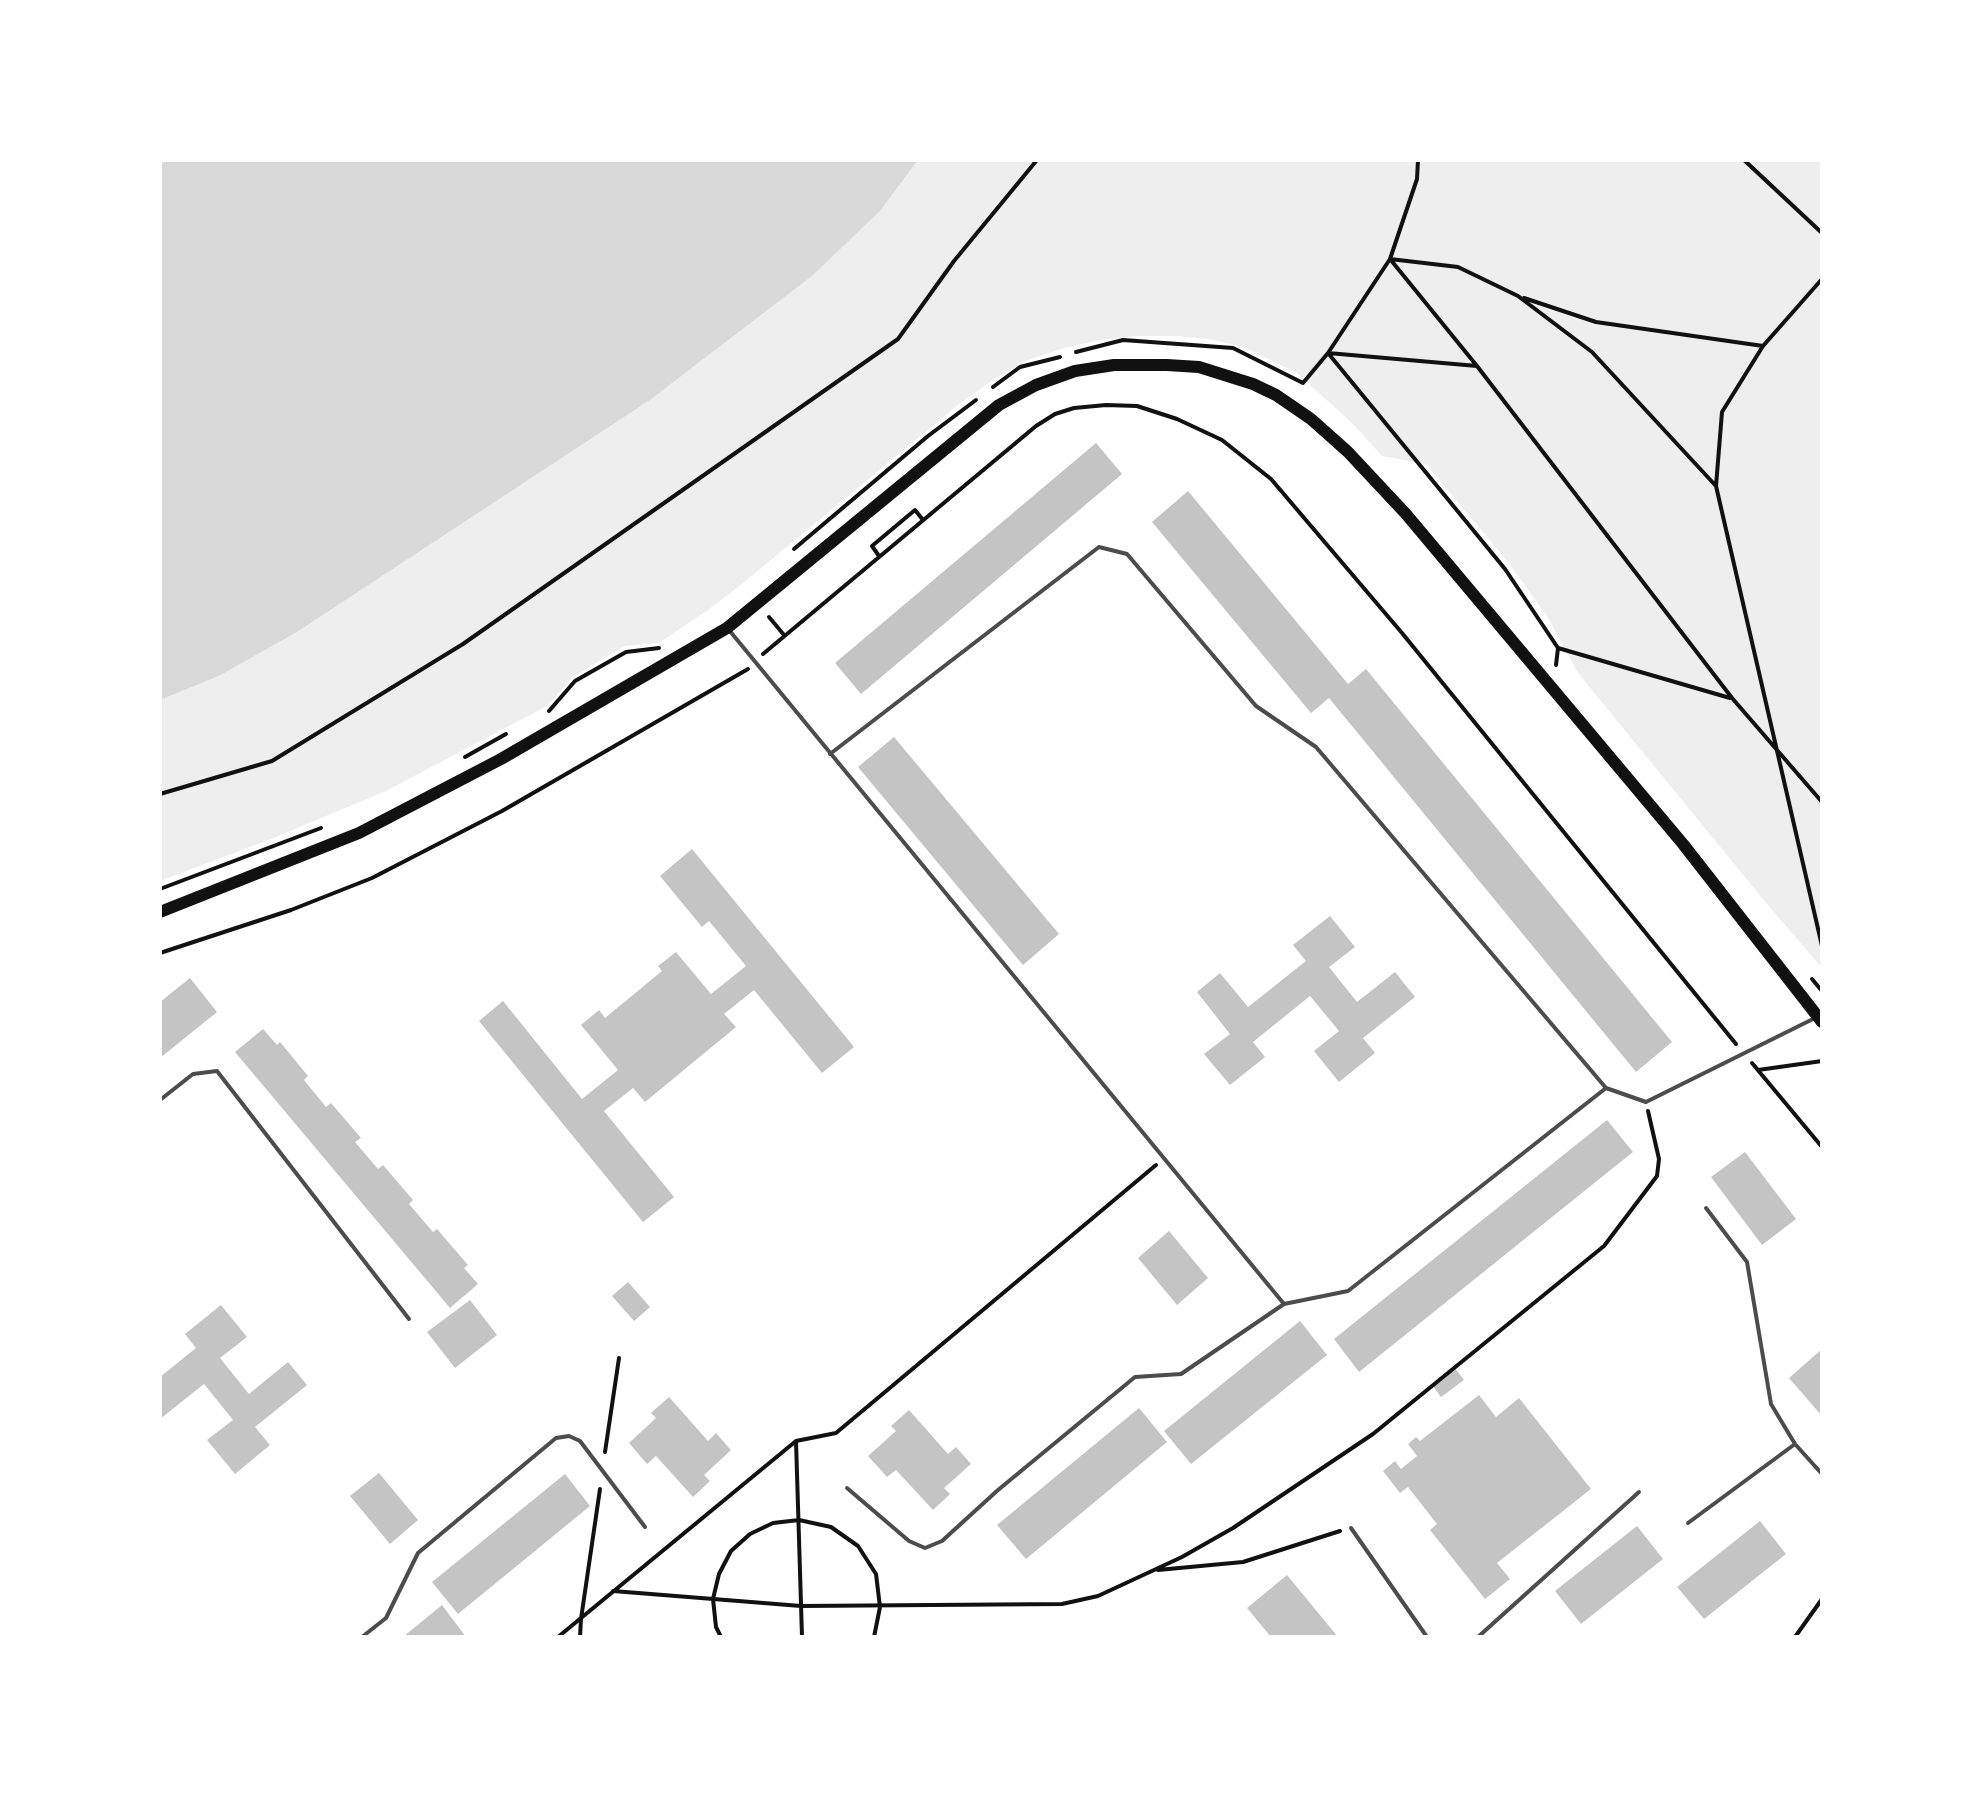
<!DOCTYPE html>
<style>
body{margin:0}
#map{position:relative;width:1982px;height:1797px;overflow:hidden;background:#fff;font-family:Commissioner,sans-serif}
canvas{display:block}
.frame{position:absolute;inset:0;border:162px solid #fff;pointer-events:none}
</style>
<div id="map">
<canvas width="1982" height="1797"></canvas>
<div class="frame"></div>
</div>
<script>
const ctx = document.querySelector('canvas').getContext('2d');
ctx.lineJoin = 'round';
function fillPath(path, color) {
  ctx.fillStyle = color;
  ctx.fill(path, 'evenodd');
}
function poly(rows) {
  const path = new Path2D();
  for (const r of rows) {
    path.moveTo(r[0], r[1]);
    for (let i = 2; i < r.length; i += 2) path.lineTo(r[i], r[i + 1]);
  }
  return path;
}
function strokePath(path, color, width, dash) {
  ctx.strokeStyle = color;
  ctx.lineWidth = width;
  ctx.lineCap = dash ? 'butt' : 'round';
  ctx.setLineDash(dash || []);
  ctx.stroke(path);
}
fillPath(poly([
 [918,160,1822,160,1822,968,1767,904,1578,673,1547,616,1508,562,1426,464,1382,456,1353,424,1297,373,1243,347,1209,339,1175,336,1136,336,1099,340,1061,349,1028,360,994,379,959,404,742,584,708,610,659,643,624,646,573,677,547,706,386,791,271,839,160,881,160,700,219,676,297,632,650,400,812,276,880,211]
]), '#eee');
fillPath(poly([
 [160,160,918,160,880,211,812,276,650,400,297,632,219,676,160,700]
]), '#d9d9d9');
fillPath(poly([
 [1096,443,1122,474,861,694,835,663],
 [1188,491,1348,684,1366,669,1672,1042,1636,1072,1329,698,1311,713,1152,522],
 [894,737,1059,934,1023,965,858,767],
 [692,849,854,1047,822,1073,754,990,724,1014,736,1027,645,1102,633,1088,604,1111,674,1197,643,1222,479,1021,503,1001,582,1099,618,1070,581,1025,599,1010,605,1018,662,971,658,966,676,952,711,994,746,966,709,921,702,927,660,876],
 [1330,916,1355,947,1329,967,1357,1002,1395,972,1415,997,1363,1038,1375,1053,1339,1082,1314,1051,1339,1031,1310,996,1253,1042,1265,1057,1230,1085,1204,1054,1230,1034,1197,992,1220,973,1248,1007,1306,961,1293,945],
 [190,978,217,1012,160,1058,160,1002],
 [263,1029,277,1045,280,1042,308,1076,304,1080,326,1107,331,1103,361,1138,355,1142,378,1169,383,1165,413,1200,409,1204,433,1232,437,1229,468,1265,464,1268,478,1284,450,1308,235,1052],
 [1607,1120,1633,1152,1359,1372,1334,1339],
 [1745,1152,1796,1219,1762,1245,1711,1177],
 [1169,1231,1208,1278,1177,1305,1138,1258],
 [628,1282,650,1307,634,1321,612,1296],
 [470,1300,497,1335,455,1368,427,1332],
 [221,1305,247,1337,220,1358,249,1394,288,1362,307,1385,255,1427,270,1445,235,1474,207,1440,233,1420,204,1384,160,1419,160,1377,196,1348,185,1334],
 [1300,1321,1327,1355,1191,1464,1164,1431],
 [1822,1349,1822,1416,1789,1378],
 [1454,1367,1464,1380,1441,1397,1432,1385],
 [1479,1395,1496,1417,1519,1398,1591,1489,1497,1563,1510,1579,1485,1599,1430,1530,1437,1524,1408,1487,1400,1493,1383,1471,1395,1461,1401,1469,1417,1456,1408,1444,1416,1437,1420,1441],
 [669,1397,708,1441,716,1433,731,1450,704,1475,710,1481,693,1497,656,1456,647,1464,629,1443,656,1418,651,1413],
 [1139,1408,1167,1442,1026,1559,997,1525],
 [909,1410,948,1454,956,1447,971,1464,944,1488,950,1494,933,1510,896,1470,887,1477,868,1456,896,1431,891,1426],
 [379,1473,418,1520,390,1544,350,1496],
 [565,1474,590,1506,458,1614,432,1582],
 [1760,1521,1786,1554,1704,1619,1677,1587],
 [1637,1526,1663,1559,1581,1624,1555,1591],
 [1287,1575,1338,1637,1271,1637,1247,1608],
 [442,1605,466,1637,403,1637]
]), '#c4c4c4');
strokePath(poly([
 [1418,160,1417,179,1390,259,1477,366,1732,698,1822,802],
 [1744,160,1822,233],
 [1524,298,1596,322,1763,346,1822,279],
 [1076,352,1123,340,1233,348,1303,383,1328,353,1390,259,1458,267,1518,296,1592,352,1716,486,1822,946],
 [1328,353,1505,569,1558,648,1730,698],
 [1328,353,1477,366],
 [993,387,1020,367,1060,357],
 [1716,486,1722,412,1763,346],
 [794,549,928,436,976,400],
 [879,556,872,546,915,510,923,520],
 [769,617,784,635],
 [763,654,1036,426,1055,414,1074,408,1106,405,1137,406,1177,419,1222,440,1271,479,1402,633,1736,1044],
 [1556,665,1558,648],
 [549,711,575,681,626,652,659,648],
 [465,757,506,734],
 [160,794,272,761,463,644,898,339,954,261,1037,160],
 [160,889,321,828],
 [160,953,291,910,372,878,502,811,748,669],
 [1812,979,1822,991],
 [1752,1063,1822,1147],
 [1758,1070,1822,1061],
 [1822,1089,1822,1138],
 [796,1441,802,1637],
 [605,1452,619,1358],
 [1158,1570,1243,1562,1340,1531],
 [613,1591,801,1606,1062,1604,1098,1596,1182,1557,1233,1528,1373,1434,1604,1246,1657,1176,1659,1159,1648,1111],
 [558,1637,796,1441,836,1433,1156,1165],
 [580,1637,581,1619,600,1489],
 [721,1637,716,1627,713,1599,719,1574,731,1551,750,1534,773,1523,799,1520,831,1527,858,1546,876,1574,880,1607,874,1637],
 [1795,1637,1822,1599]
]), '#111', 4);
strokePath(poly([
 [729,630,1284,1304],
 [830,754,1099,547,1127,554,1256,706,1316,747,1606,1088],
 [160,1100,193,1074,217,1071,409,1319],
 [1706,1208,1747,1262,1771,1404,1795,1444],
 [847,1488,909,1541,925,1548,942,1541,998,1490,1135,1377,1181,1374,1284,1304,1348,1291,1606,1088,1646,1102,1815,1018],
 [1688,1523,1795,1444,1822,1474],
 [1351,1528,1427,1637],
 [362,1637,386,1618,418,1553,556,1438,569,1436,580,1441,645,1527],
 [1478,1637,1639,1492]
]), '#4c4c4c', 4);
strokePath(poly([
 [160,912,359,833,501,759,727,628,999,405,1036,385,1075,371,1114,365,1167,365,1199,367,1253,384,1276,395,1311,419,1348,452,1406,514,1683,844,1822,1022]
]), '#111', 12);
</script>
